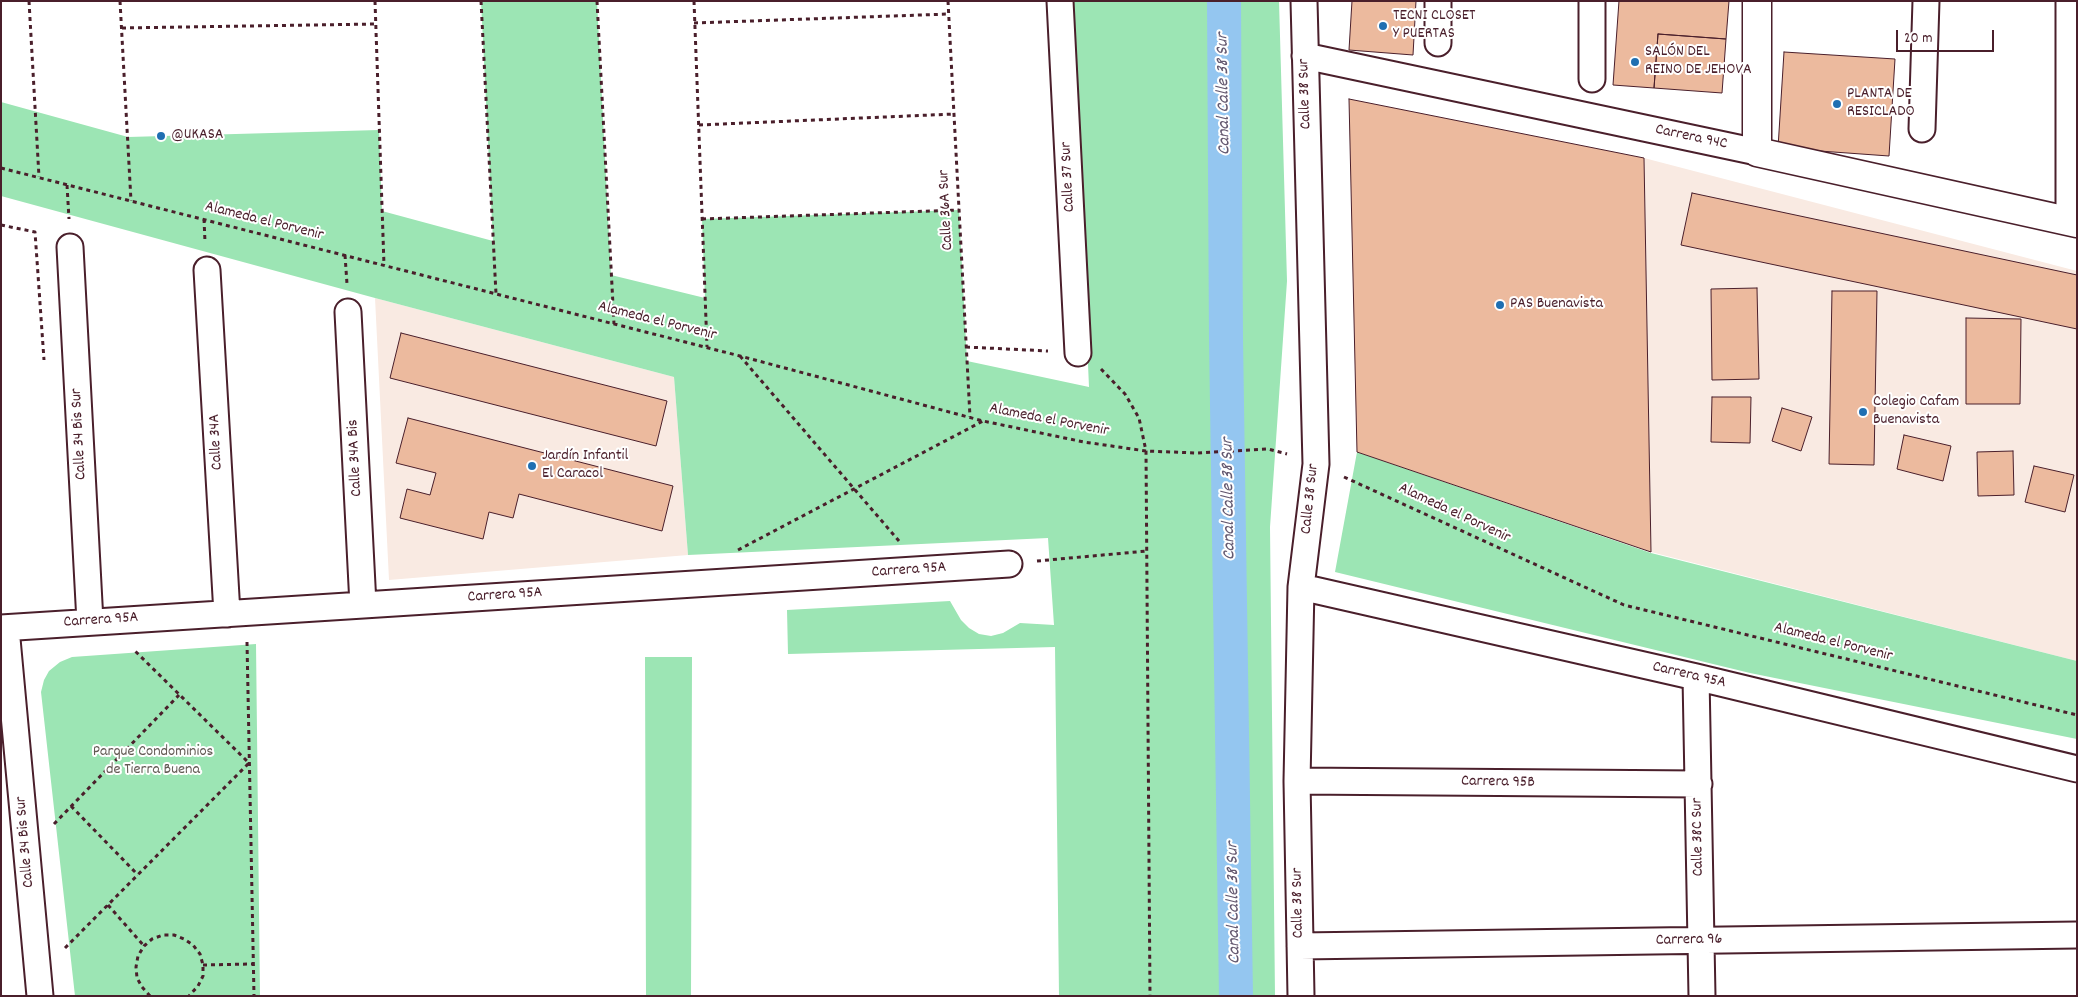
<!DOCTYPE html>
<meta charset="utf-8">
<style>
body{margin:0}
#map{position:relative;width:2078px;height:997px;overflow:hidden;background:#fff;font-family:Dekko,sans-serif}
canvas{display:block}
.frame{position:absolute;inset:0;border:2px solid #4a1f2b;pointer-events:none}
.scale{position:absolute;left:1896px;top:30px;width:98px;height:22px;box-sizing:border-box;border:2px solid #4a1f2b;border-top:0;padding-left:6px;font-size:15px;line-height:18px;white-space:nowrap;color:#4a1f2b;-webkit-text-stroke:4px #fff;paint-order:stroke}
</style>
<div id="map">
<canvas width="2078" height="997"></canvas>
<div class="frame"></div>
<div class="scale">20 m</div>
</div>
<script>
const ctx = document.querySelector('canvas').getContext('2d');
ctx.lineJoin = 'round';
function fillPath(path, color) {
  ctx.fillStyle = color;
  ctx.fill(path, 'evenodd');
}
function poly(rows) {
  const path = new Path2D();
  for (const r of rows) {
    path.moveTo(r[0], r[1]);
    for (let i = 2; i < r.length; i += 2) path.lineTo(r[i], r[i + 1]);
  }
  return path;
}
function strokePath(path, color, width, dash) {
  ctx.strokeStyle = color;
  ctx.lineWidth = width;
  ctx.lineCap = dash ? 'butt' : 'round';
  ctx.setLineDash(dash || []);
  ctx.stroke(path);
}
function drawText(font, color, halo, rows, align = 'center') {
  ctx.font = font + ' Dekko,sans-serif';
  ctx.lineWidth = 4;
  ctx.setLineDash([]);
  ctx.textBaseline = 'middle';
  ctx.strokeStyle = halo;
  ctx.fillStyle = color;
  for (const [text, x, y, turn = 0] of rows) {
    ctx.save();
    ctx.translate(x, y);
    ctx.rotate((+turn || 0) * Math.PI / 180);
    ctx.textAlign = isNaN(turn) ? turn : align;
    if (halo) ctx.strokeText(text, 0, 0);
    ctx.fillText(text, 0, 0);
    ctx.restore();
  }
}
fillPath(poly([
 [1644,158,2077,271,2077,661,1651,552],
 [375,298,674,377,688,555,389,580]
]), '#f9eae2');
fillPath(poly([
 [481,1,597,1,611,275,705,298,702,219,959,210,967,361,1089,387,1072,1,1279,1,1287,281,1270,527,1275,996,1059,996,1055,647,788,654,787,610,950,601,961,620,969,628,979,634,991,636,1003,633,1020,623,1054,625,1048,538,688,555,674,377,375,298,1,196,1,102,128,137,379,130,382,211,493,241],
 [1357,452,1651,553,2077,661,2077,739,1750,673,1335,572],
 [256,644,260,996,75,996,41,692,44,680,49,671,60,662,72,657],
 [645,657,692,657,691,996,646,996]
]), '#9ce5b4');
strokePath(poly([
 [1224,1,1226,339,1236,996]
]), '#94c6f0', 34);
const building = poly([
 [1352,1,1416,1,1413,55,1349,50,1352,1],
 [1619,1,1729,1,1726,39,1658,34,1654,88,1613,85,1619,1],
 [1658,34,1726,39,1722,93,1654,88,1658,34],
 [1784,52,1895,59,1889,156,1778,148,1784,52],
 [1349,99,1644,158,1651,552,1357,452,1349,99],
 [1692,193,2077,275,2077,329,1681,245,1692,193],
 [1757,288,1759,379,1712,380,1711,289,1757,288],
 [1832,291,1877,291,1874,465,1829,464,1832,291],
 [1966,318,2021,319,2020,404,1966,404,1966,318],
 [401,333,667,401,656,446,390,378,401,333],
 [1712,397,1751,397,1750,443,1711,442,1712,397],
 [1782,408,1812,417,1801,451,1772,441,1782,408],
 [408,418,673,486,662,531,519,494,513,518,489,512,483,539,400,518,407,489,430,495,436,473,396,463,408,418],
 [1904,435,1951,446,1943,481,1897,469,1904,435],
 [2013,451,2014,495,1978,496,1977,452,2013,451],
 [2034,466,2074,475,2065,512,2025,502,2034,466]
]);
fillPath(building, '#ecba9e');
strokePath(building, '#4a1f2b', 1);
const street = poly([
 [1060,1,1078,353],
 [1438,1,1438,43],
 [1592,1,1592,79],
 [2069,1,2069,221],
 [1305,56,1757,152],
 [1922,129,1926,1],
 [70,247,90,622],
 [207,270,227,614],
 [348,312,363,605],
 [1301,587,1696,677,2077,769],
 [1,628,1009,564],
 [6,628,40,996],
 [1696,677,1702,996],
 [1297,781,1699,784],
 [1300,946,2077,935],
 [1301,996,1297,781,1301,587,1316,464,1304,1]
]);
const secondary = poly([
 [1757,1,1757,152,2077,223]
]);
strokePath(street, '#4a1f2b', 29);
strokePath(secondary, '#4a1f2b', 31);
strokePath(poly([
 [29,1,39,177],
 [120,1,131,201],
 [375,1,384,265],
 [481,1,496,294],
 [597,1,614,324],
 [694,1,707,347],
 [948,1,970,417],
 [694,23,949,14],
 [122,28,375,24],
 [699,125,954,114],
 [1,168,740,356,983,421,1084,442,1146,451,1196,453,1268,449,1287,454],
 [67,185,69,219],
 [204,219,205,242],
 [702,219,959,210],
 [1,225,35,232,44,360],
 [345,255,347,284],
 [966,347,1048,351],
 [740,356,899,541],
 [1101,369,1125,394,1139,418,1146,451,1150,996],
 [1344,477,1624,605,2077,715],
 [738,550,983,421],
 [1037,561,1147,551],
 [247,642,254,996],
 [71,806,138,875],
 [54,824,179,695],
 [108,905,144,946],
 [65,948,249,763,133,649],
 [203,965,253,964],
 [150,996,142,987,137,978,136,967,138,956,144,946,152,939,163,935,174,935,184,939,193,945,200,954,203,965,203,976,198,986,189,996]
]), '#4a1f2b', 3, [4, 4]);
strokePath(street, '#fff', 25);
strokePath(secondary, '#fff', 28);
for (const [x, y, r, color] of [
 [1383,26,5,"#1f6fb2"],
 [1635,62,5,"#1f6fb2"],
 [1837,104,5,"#1f6fb2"],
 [161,136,5,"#1f6fb2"],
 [1500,305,5,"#1f6fb2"],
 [1863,412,5,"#1f6fb2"],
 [532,466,5,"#1f6fb2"]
]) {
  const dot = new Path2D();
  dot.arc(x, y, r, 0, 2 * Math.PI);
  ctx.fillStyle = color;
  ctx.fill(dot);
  strokePath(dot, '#fff', 2);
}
drawText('16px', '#4a1f2b', '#fff', [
 ["TECNI CLOSET",1393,17],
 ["Y PUERTAS",1393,35],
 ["SALÓN DEL",1645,53],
 ["REINO DE JEHOVA",1645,71],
 ["PLANTA DE",1847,95],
 ["RESICLADO",1847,113],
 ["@UKASA",171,136],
 ["PAS Buenavista",1510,305],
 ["Colegio Cafam",1873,403],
 ["Buenavista",1873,421],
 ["Jardín Infantil",542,457],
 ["El Caracol",542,475]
], 'left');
drawText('16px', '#4a1f2b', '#fff', [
 ["Calle 38 Sur",1306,94,-92],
 ["Carrera 94C",1691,138,12],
 ["Calle 37 Sur",1069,177,-93],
 ["Calle 36A Sur",947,210,-93],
 ["Alameda el Porvenir",264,222,14],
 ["Alameda el Porvenir",657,322,14],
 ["Alameda el Porvenir",1049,421,11],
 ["Calle 34 Bis Sur",80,434,-93],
 ["Calle 34A",217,442,-93],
 ["Calle 34A Bis",356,458,-93],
 ["Calle 38 Sur",1311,499,-84],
 ["Alameda el Porvenir",1454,514,25],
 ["Carrera 95A",909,571,-4],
 ["Carrera 95A",505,596,-4],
 ["Carrera 95A",101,621,-4],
 ["Alameda el Porvenir",1833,643,14],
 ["Carrera 95A",1689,676,13],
 ["Carrera 95B",1498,783,1],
 ["Calle 38C Sur",1699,837,-91],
 ["Calle 34 Bis Sur",26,842,-95],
 ["Calle 38 Sur",1299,903,-91],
 ["Carrera 96",1689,941,-1]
]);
drawText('16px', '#635a54', '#fff', [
 ["Parque Condominios",153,753],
 ["de Tierra Buena",153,771]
]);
drawText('italic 18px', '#645970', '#fff', [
 ["Canal Calle 38 Sur",1225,94,-91],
 ["Canal Calle 38 Sur",1230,499,-91],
 ["Canal Calle 38 Sur",1235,903,-91]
]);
</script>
